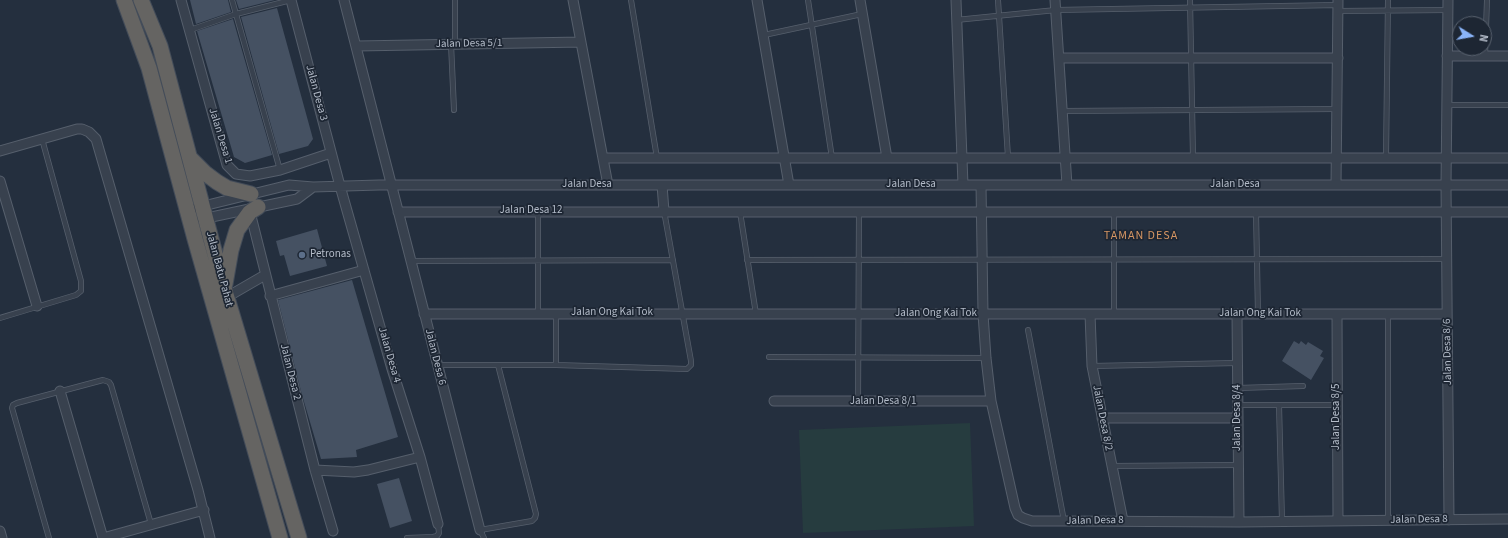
<!DOCTYPE html>
<style>
body{margin:0}
#map{position:relative;width:1508px;height:538px;overflow:hidden;background:#242f3e;font-family:"Source Sans 3",sans-serif}
canvas{display:block}
.north{position:absolute;left:1452px;top:16px;width:40px;height:40px;box-sizing:border-box;background:#1d2633;border:1px solid #59626f;border-radius:50%;rotate:101deg;font-size:11px;font-weight:700;line-height:16px;text-align:center;color:#b4bcc9}
.north::after{content:'';display:block;margin:auto;width:14px;height:18px;background:#8ab4f8;clip-path:polygon(50% 0,100% 100%,50% 72%,0 100%)}
</style>
<div id="map">
<canvas width="1508" height="538"></canvas>
<div class="north">N</div>
</div>
<script>
const ctx = document.querySelector('canvas').getContext('2d');
ctx.lineJoin = 'round';
function fillPath(path, color) {
  ctx.fillStyle = color;
  ctx.fill(path, 'evenodd');
}
function poly(rows) {
  const path = new Path2D();
  for (const r of rows) {
    path.moveTo(r[0], r[1]);
    for (let i = 2; i < r.length; i += 2) path.lineTo(r[i], r[i + 1]);
  }
  return path;
}
function strokePath(path, color, width, dash) {
  ctx.strokeStyle = color;
  ctx.lineWidth = width;
  ctx.lineCap = dash ? 'butt' : 'round';
  ctx.setLineDash(dash || []);
  ctx.stroke(path);
}
function drawText(font, color, halo, rows, align = 'center') {
  ctx.font = font + ' "Source Sans 3",sans-serif';
  ctx.lineWidth = 3.5;
  ctx.setLineDash([]);
  ctx.textBaseline = 'middle';
  ctx.strokeStyle = halo;
  ctx.fillStyle = color;
  for (const [text, x, y, turn = 0] of rows) {
    ctx.save();
    ctx.translate(x, y);
    ctx.rotate((+turn || 0) * Math.PI / 180);
    ctx.textAlign = isNaN(turn) ? turn : align;
    if (halo) ctx.strokeText(text, 0, 0);
    ctx.fillText(text, 0, 0);
    ctx.restore();
  }
}
fillPath(poly([
 [970,423,974,526,803,533,799,430]
]), '#263c3f');
fillPath(poly([
 [190,0,228,0,231,12,196,24],
 [236,0,275,0,239,9],
 [277,8,313,139,308,146,279,154,241,17],
 [233,19,272,155,245,163,234,157,197,31],
 [317,229,327,266,290,276,284,255,280,256,276,241],
 [352,280,398,437,356,450,357,457,321,459,302,395,278,300],
 [1294,341,1299,344,1301,341,1306,345,1308,342,1323,351,1320,356,1324,358,1311,380,1282,361],
 [399,478,412,521,390,528,377,484]
]), '#455162');
const service = poly([
 [232,0,280,170],
 [455,0,455,44],
 [631,0,657,158],
 [808,0,832,158],
 [998,0,1008,157],
 [1190,0,1193,157],
 [1338,11,1448,10],
 [956,20,1056,10,1338,5],
 [190,30,236,14,291,0],
 [764,35,862,14],
 [451,44,454,110],
 [1485,56,1487,0],
 [1447,105,1508,105],
 [1062,111,1337,109],
 [1386,157,1388,0],
 [740,212,756,314],
 [1114,212,1114,314],
 [1256,212,1258,314],
 [747,260,1446,259],
 [410,261,673,260],
 [538,313,538,211],
 [1388,314,1388,521],
 [0,318,76,295,81,291,81,281,42,139],
 [1028,330,1064,521],
 [769,357,986,358],
 [438,365,556,365,687,369,691,365,691,361,664,211],
 [556,365,556,313],
 [1092,366,1237,363],
 [1238,388,1303,386],
 [858,402,859,212],
 [1238,405,1337,405],
 [1279,405,1282,521],
 [1111,466,1238,465],
 [49,538,12,408,13,405,17,403,103,380,109,382,111,385,151,524],
 [407,538,433,537,437,536,439,533,438,524],
 [484,538,480,530,532,521,535,518,536,514,498,365]
]);
const minor = poly([
 [181,0,227,165,236,174,250,176,280,170,331,153],
 [291,0,340,186,392,369,420,457,438,524],
 [344,0,480,530],
 [573,0,608,185],
 [757,0,789,185],
 [860,0,887,158],
 [956,0,963,185],
 [1055,0,1067,185],
 [1448,0,1446,185,1449,520],
 [357,46,581,42],
 [1447,56,1508,56],
 [1059,58,1338,58],
 [0,151,77,129,82,129,89,132,96,139,198,490,210,538],
 [603,158,1508,158],
 [0,181,37,306],
 [662,185,664,211],
 [981,185,983,314,986,358,991,401,1015,508,1018,515,1023,518,1032,521,1064,521,1239,522,1508,519],
 [1336,185,1338,0],
 [187,210,289,185,313,187,379,185,1508,185],
 [250,212,315,470,333,531],
 [398,212,1508,212],
 [202,219,297,199,313,187],
 [270,296,364,270],
 [227,297,265,275],
 [424,314,1447,314],
 [1090,314,1092,366,1123,521],
 [1237,314,1239,522],
 [1337,314,1338,521],
 [60,391,103,538],
 [774,401,991,401],
 [1102,418,1238,418],
 [315,470,354,472,368,470,420,457],
 [0,531,2,538],
 [103,538,204,510]
]);
const trunk = poly([
 [124,0,149,68,195,239,280,538],
 [141,0,160,46,224,288,299,538],
 [190,158,205,173,217,182,227,188,251,194],
 [225,284,231,250,237,230,250,212,258,207]
]);
strokePath(service, '#565f6c', 6);
strokePath(minor, '#565f6c', 11);
strokePath(trunk, '#434c59', 17);
strokePath(service, '#38414e', 4.5);
strokePath(minor, '#38414e', 9);
strokePath(trunk, '#656462', 15);
for (const [x, y, r, color] of [
 [302,255,4,"#5c6f8a"]
]) {
  const dot = new Path2D();
  dot.arc(x, y, r, 0, 2 * Math.PI);
  ctx.fillStyle = color;
  ctx.fill(dot);
  strokePath(dot, '#1d2633', 1.5);
}
drawText('11px', '#b4bcc9', '#1d2633', [
 ["Jalan Desa 5/1",469,44,-1],
 ["Jalan Desa 3",316,93,75],
 ["Jalan Desa 1",220,136,73],
 ["Jalan Desa",587,185],
 ["Jalan Desa",911,185],
 ["Jalan Desa",1235,185],
 ["Jalan Desa 12",531,211],
 ["Jalan Batu Pahat",219,269,75],
 ["Jalan Ong Kai Tok",612,313],
 ["Jalan Ong Kai Tok",936,314],
 ["Jalan Ong Kai Tok",1260,314],
 ["Jalan Desa 8/6",1448,352,-91],
 ["Jalan Desa 4",389,355,74],
 ["Jalan Desa 6",435,357,76],
 ["Jalan Desa 2",290,372,76],
 ["Jalan Desa 8/1",883,402],
 ["Jalan Desa 8/5",1337,417,-90],
 ["Jalan Desa 8/2",1102,418,79],
 ["Jalan Desa 8/4",1238,418,-90],
 ["Jalan Desa 8",1419,520,-1],
 ["Jalan Desa 8",1095,521,-1]
]);
drawText('11px', '#b4bcc9', '#1d2633', [
 ["Petronas",310,255]
], 'left');
ctx.letterSpacing = '1px';
drawText('12px', '#d59563', '#1d2633', [
 ["TAMAN DESA",1141,236]
]);
ctx.letterSpacing = '0px';
</script>
